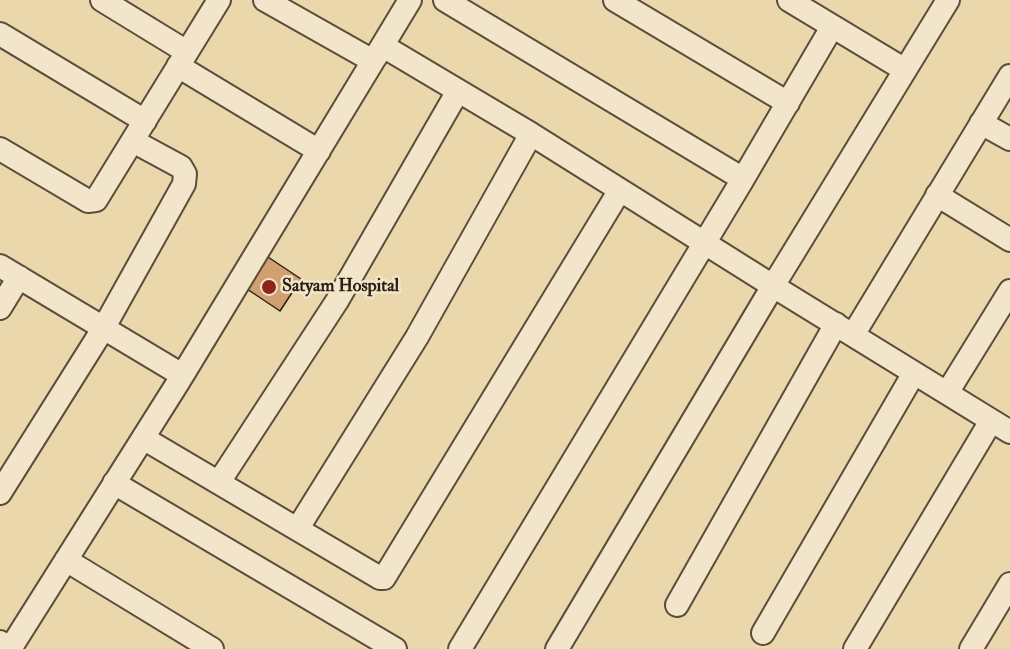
<!DOCTYPE html>
<style>
body{margin:0}
canvas{display:block;background:#ebd7ac}
</style>
<canvas width="1010" height="649"></canvas>
<script>
const ctx = document.querySelector('canvas').getContext('2d');
ctx.lineJoin = 'round';
function fillPath(path, color) {
  ctx.fillStyle = color;
  ctx.fill(path, 'evenodd');
}
function poly(rows) {
  const path = new Path2D();
  for (const r of rows) {
    path.moveTo(r[0], r[1]);
    for (let i = 2; i < r.length; i += 2) path.lineTo(r[i], r[i + 1]);
  }
  return path;
}
function strokePath(path, color, width, dash) {
  ctx.strokeStyle = color;
  ctx.lineWidth = width;
  ctx.lineCap = dash ? 'butt' : 'round';
  ctx.setLineDash(dash || []);
  ctx.stroke(path);
}
function drawText(font, color, halo, rows, align = 'center') {
  ctx.font = font + ' "IM FELL Double Pica",serif';
  ctx.lineWidth = 5;
  ctx.setLineDash([]);
  ctx.textBaseline = 'middle';
  ctx.strokeStyle = halo;
  ctx.fillStyle = color;
  for (const [text, x, y, turn = 0] of rows) {
    ctx.save();
    ctx.translate(x, y);
    ctx.rotate((+turn || 0) * Math.PI / 180);
    ctx.textAlign = isNaN(turn) ? turn : align;
    if (halo) ctx.strokeText(text, 0, 0);
    ctx.fillText(text, 0, 0);
    ctx.restore();
  }
}
const building = poly([
 [265,255,301,279,280,311,244,287,265,255]
]);
fillPath(building, '#d29f73');
strokePath(building, '#291f14', 1.5);
const minor = poly([
 [102,0,187,52],
 [445,0,743,179,460,649],
 [615,0,788,103],
 [789,0,905,70],
 [0,34,145,121],
 [383,46,531,134,773,286,948,0],
 [375,58,410,0],
 [178,66,319,151],
 [981,123,1010,139],
 [0,149,88,201,96,200,219,0],
 [743,179,832,27],
 [937,195,1010,240],
 [0,266,182,375],
 [0,308,19,277],
 [853,335,1010,76],
 [947,393,1010,291],
 [143,438,380,578,384,578,620,190],
 [219,482,337,301,458,91],
 [114,483,395,649],
 [0,493,103,329,184,184,185,174,181,167,133,141],
 [298,528,417,337,531,134],
 [66,560,212,649],
 [677,605,836,324],
 [763,633,914,373],
 [0,642,10,649,179,381,373,61,265,0],
 [557,649,773,286,1010,432],
 [855,649,991,421],
 [971,649,1010,584]
]);
strokePath(minor, '#5a4d3a', 26);
strokePath(minor, '#f2e5c9', 22);
for (const [x, y, r, color] of [
 [269,287,8,"#8f2418"]
]) {
  const dot = new Path2D();
  dot.arc(x, y, r, 0, 2 * Math.PI);
  ctx.fillStyle = color;
  ctx.fill(dot);
  strokePath(dot, '#f2e5c9', 2);
}
drawText('bold 18px', '#291f14', '#f2e5c9', [
 ["Satyam Hospital",282,287]
], 'left');
</script>
